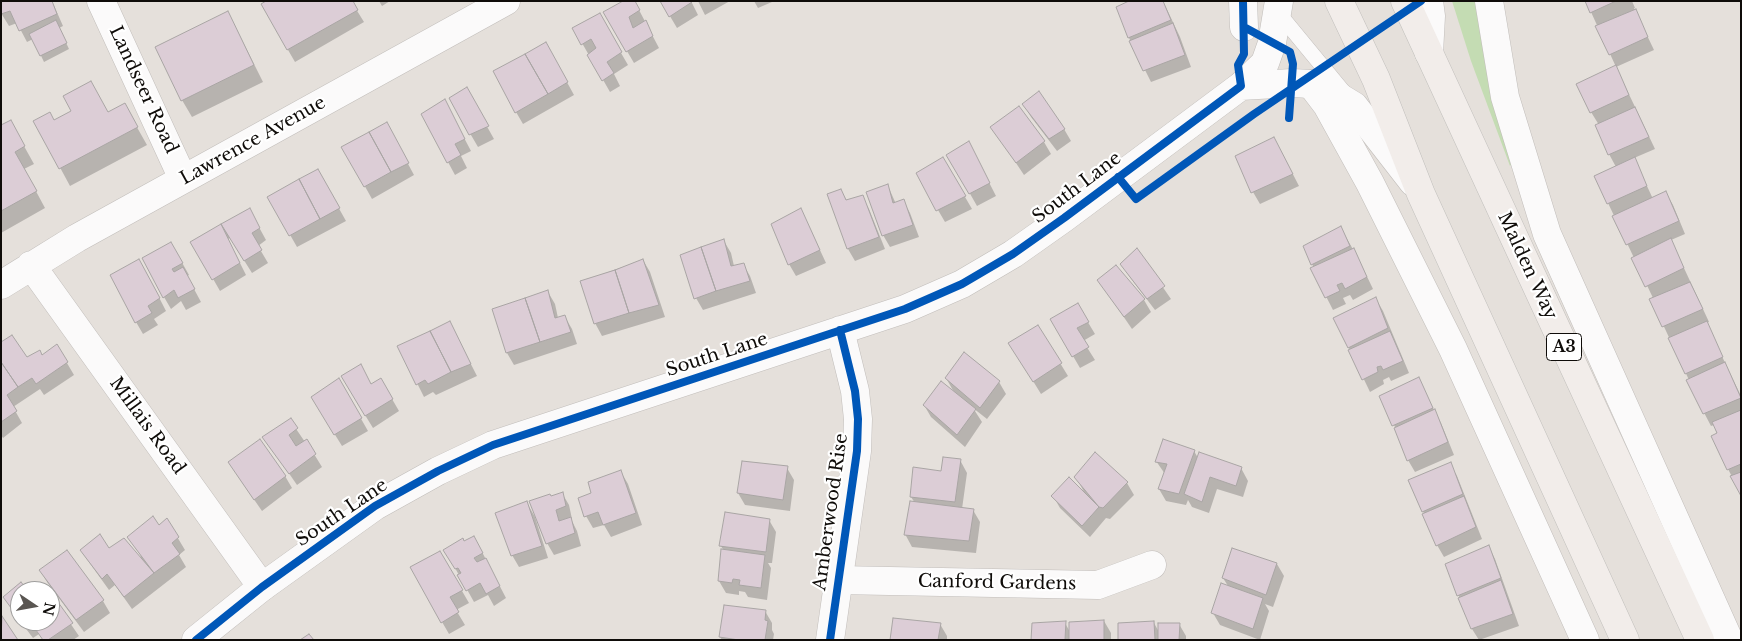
<!DOCTYPE html>
<style>
body{margin:0}
#map{position:relative;width:1742px;height:641px;overflow:hidden;background:#e5e0db;font-family:"Libre Baskerville",serif}
canvas{display:block}
.frame{position:absolute;inset:0;border:2px solid #0f0c09;pointer-events:none}
.north{position:absolute;left:10px;top:581px;width:50px;height:50px;box-sizing:border-box;background:#fff;border:1px solid #9f9e9d;border-radius:50%;rotate:102deg;font-size:14px;font-weight:700;line-height:20px;text-align:center;color:#0f0c09}
.north::after{content:'';display:block;margin:auto;width:18px;height:22px;background:#5a5652;clip-path:polygon(50% 0,100% 100%,50% 72%,0 100%)}
</style>
<div id="map">
<canvas width="1742" height="641"></canvas>
<div class="frame"></div>
<div class="north">N</div>
</div>
<script>
const ctx = document.querySelector('canvas').getContext('2d');
ctx.lineJoin = 'round';
function fillPath(path, color) {
  ctx.fillStyle = color;
  ctx.fill(path, 'evenodd');
}
function poly(rows) {
  const path = new Path2D();
  for (const r of rows) {
    path.moveTo(r[0], r[1]);
    for (let i = 2; i < r.length; i += 2) path.lineTo(r[i], r[i + 1]);
  }
  return path;
}
function strokePath(path, color, width, dash) {
  ctx.strokeStyle = color;
  ctx.lineWidth = width;
  ctx.lineCap = dash ? 'butt' : 'round';
  ctx.setLineDash(dash || []);
  ctx.stroke(path);
}
function drawText(font, color, halo, rows, align = 'center') {
  ctx.font = font + ' "Libre Baskerville",serif';
  ctx.lineWidth = 4.5;
  ctx.setLineDash([]);
  ctx.textBaseline = 'middle';
  ctx.strokeStyle = halo;
  ctx.fillStyle = color;
  for (const [text, x, y, turn = 0] of rows) {
    ctx.save();
    ctx.translate(x, y);
    ctx.rotate((+turn || 0) * Math.PI / 180);
    ctx.textAlign = isNaN(turn) ? turn : align;
    if (halo) ctx.strokeText(text, 0, 0);
    ctx.fillText(text, 0, 0);
    ctx.restore();
  }
}
fillPath(poly([
 [1452,1,1479,1,1512,163,1510,166,1471,61]
]), '#c4dcb3');
fillPath(poly([
 [52,1,63,26,59,28,69,49,44,62,33,39,27,42,17,23,9,26,1,13],
 [351,1,364,22,295,62,262,5],
 [379,1,390,1,382,6],
 [661,1,691,1,698,15,677,28],
 [698,1,730,1,705,15],
 [754,1,772,1,772,2,758,8],
 [1133,1,1163,1,1180,37,1191,67,1151,82,1129,38,1118,7],
 [1586,1,1632,1,1635,8,1634,8,1654,50,1616,67],
 [639,10,659,48,634,63,604,12],
 [599,15,628,65,614,74,620,86,610,92,574,29],
 [237,30,263,82,192,117,182,100],
 [546,44,574,95,523,124,516,112],
 [1616,67,1655,149,1634,158,1653,199,1666,193,1673,205,1685,234,1671,240,1709,322,1706,323,1741,396,1741,494,1728,469,1714,425,1711,426,1687,380,1689,380,1651,299,1653,298,1608,203,1616,167,1609,154,1599,125,1591,112],
 [466,89,494,139,478,147,450,99],
 [1024,105,1064,129,1071,141,1057,151,1031,117],
 [1019,108,1044,142,1051,154,1024,175,992,127],
 [108,113,134,122,147,145,70,186,35,121,54,122],
 [451,113,471,151,461,156,467,168,455,175,422,114],
 [10,121,34,164,24,169,45,208,1,233,1,158],
 [393,136,414,175,372,199,343,147],
 [1281,151,1299,186,1260,204,1253,192],
 [948,155,975,155,996,196,977,206],
 [943,159,972,209,945,222,917,174],
 [318,171,346,221,297,247,269,198],
 [888,186,896,204,903,200,910,213,919,237,890,247,883,235],
 [841,190,847,201,862,197,869,209,885,249,855,261,848,249,829,195],
 [249,209,266,240,258,246,268,263,252,273,230,238,228,239,246,275,220,291,192,242],
 [807,222,826,263,796,276,789,264],
 [1341,228,1360,262,1373,289,1353,300,1350,295,1343,298,1346,304,1333,310,1312,269,1314,268,1312,264],
 [724,241,731,253,734,266,743,264,750,276,756,293,703,310,696,298],
 [171,243,189,275,187,276,201,302,186,310,181,301,171,309,164,297],
 [1137,250,1171,299,1155,310,1129,276,1122,264],
 [643,260,650,272,665,317,602,336,595,323,582,281],
 [146,272,166,311,154,319,158,325,143,334,136,322],
 [1099,281,1144,300,1151,312,1132,329],
 [548,292,555,304,558,318,565,317,572,329,577,344,514,365,507,353],
 [1376,299,1383,311,1409,373,1391,381,1389,377,1383,380,1384,384,1370,392,1335,319],
 [1077,304,1095,334,1083,341,1095,360,1080,368,1052,320],
 [1038,327,1068,376,1041,394,1017,355],
 [456,335,477,376,436,395,433,392,424,397,399,347],
 [1,344,27,359,42,356,57,346,74,375,44,395,40,389,13,407,22,423,3,438,1,435],
 [964,354,999,382,1006,394,987,419,973,408,982,422,965,447,931,417,924,405,955,394,946,378],
 [1418,379,1441,423,1454,455,1415,472,1408,460,1398,433,1380,397],
 [339,380,368,431,342,446,319,409],
 [381,380,399,411,373,428,349,389,371,386],
 [290,420,305,442,306,441,322,467,297,485,264,437],
 [1194,451,1198,458,1241,468,1248,481,1243,497,1217,489,1209,513,1192,507,1188,500,1186,505,1166,501,1159,489,1165,474,1156,461],
 [1095,453,1127,483,1134,495,1110,519,1106,518,1090,537,1060,508,1053,496,1085,494,1076,477],
 [960,460,967,473,962,509,973,510,980,522,976,553,912,547,905,534,915,503,911,497,942,472],
 [1450,464,1457,476,1482,539,1444,557,1437,545,1410,480],
 [787,468,794,480,790,511,745,505,738,493],
 [621,472,628,484,642,525,611,537,604,525,593,528,586,516,593,493],
 [237,475,285,476,292,488,262,511],
 [562,493,569,505,572,519,571,519,577,531,581,546,554,555,547,543,551,497],
 [527,503,535,517,548,558,519,567,512,555],
 [167,520,185,550,179,555,186,567,132,609,115,585,109,590,81,551,109,550,139,558,141,556,129,538,159,527],
 [769,520,776,532,772,563,768,563,771,568,767,600,748,597,745,592,739,591,739,595,726,593,719,581,724,551,721,546],
 [464,542,481,550,506,598,494,606,488,595,474,602,445,550],
 [1489,547,1495,559,1519,626,1479,640,1472,629,1446,564],
 [66,552,103,601,110,613,84,632,47,582,40,570],
 [440,553,469,603,456,610,465,625,449,634,411,568],
 [1277,564,1284,576,1273,607,1265,604,1269,611,1260,640,1220,625,1213,613,1228,586,1223,578],
 [50,594,79,636,73,640,43,640,39,634,33,638,20,621,50,621],
 [725,607,765,611,772,623,772,630,774,634,773,640,722,640,720,637],
 [1104,621,1111,633,1111,640,1032,640,1065,623,1070,632],
 [1154,623,1159,632,1179,624,1186,636,1186,640,1120,640],
 [940,624,947,636,947,640,891,640]
]), '#0003');
const building = poly([
 [1,1,52,1,57,14,19,31,10,11,1,14,1,1],
 [266,1,353,1,358,10,287,50,261,4,266,1],
 [623,1,635,1,640,10,629,17,633,28,646,20,653,36,626,52,603,12,623,1],
 [660,1,692,1,692,2,669,17,660,1],
 [1129,1,1163,1,1171,20,1128,38,1116,7,1129,1],
 [1585,1,1616,1,1590,13,1585,1],
 [1636,9,1648,37,1609,55,1595,26,1636,9],
 [228,11,254,65,181,101,155,47,228,11],
 [600,13,622,52,607,62,614,73,602,81,587,55,596,48,591,39,581,45,572,28,600,13],
 [56,20,67,43,40,56,29,34,56,20],
 [1173,23,1185,55,1143,71,1129,41,1173,23],
 [546,42,568,82,548,94,525,54,546,42],
 [525,54,548,94,515,113,493,71,525,54],
 [1616,65,1629,95,1590,113,1576,84,1616,65],
 [91,81,108,112,125,103,138,127,59,169,33,121,50,112,54,120,71,111,63,96,91,81],
 [467,87,489,126,469,135,449,98,467,87],
 [1039,91,1065,129,1049,139,1022,104,1039,91],
 [445,99,465,139,455,144,461,155,447,163,421,114,445,99],
 [1019,106,1045,141,1016,163,990,127,1019,106],
 [1635,107,1649,137,1608,155,1595,125,1635,107],
 [11,120,25,146,15,152,37,191,1,211,1,125,11,120],
 [387,122,409,163,391,172,369,132,387,122],
 [369,132,391,172,364,187,341,147,369,132],
 [1274,137,1293,174,1251,193,1235,156,1274,137],
 [969,141,990,183,969,194,946,155,969,141],
 [943,157,966,196,936,211,916,173,943,157],
 [1635,157,1647,186,1607,204,1594,176,1635,157],
 [318,169,340,208,320,219,299,179,318,169],
 [299,179,320,219,289,236,267,197,299,179],
 [888,184,893,203,904,199,913,225,882,236,866,192,888,184],
 [841,189,846,200,863,195,879,237,847,249,827,194,841,189],
 [1666,191,1679,221,1626,245,1612,216,1666,191],
 [250,208,260,228,252,233,262,250,244,261,221,224,250,208],
 [801,208,820,250,788,265,771,224,801,208],
 [221,224,240,263,212,280,190,242,221,224],
 [1341,226,1350,246,1311,265,1303,246,1341,226],
 [1671,238,1684,268,1645,287,1631,258,1671,238],
 [724,239,731,266,744,263,750,281,716,291,701,247,724,239],
 [171,242,183,263,172,269,174,272,183,267,195,289,178,298,174,290,163,298,142,258,171,242],
 [701,247,716,291,694,299,680,255,701,247],
 [1137,248,1165,286,1147,299,1120,264,1137,248],
 [1354,248,1367,277,1345,289,1342,283,1337,285,1340,291,1325,298,1310,268,1354,248],
 [139,259,160,298,148,306,152,313,135,323,110,275,139,259],
 [643,259,659,305,629,313,615,270,643,259],
 [1116,265,1145,299,1124,317,1097,280,1116,265],
 [615,270,629,313,594,324,580,281,615,270],
 [1690,282,1703,309,1662,327,1649,299,1690,282],
 [548,290,555,318,565,315,571,332,540,342,525,298,548,290],
 [1376,297,1388,328,1348,348,1333,318,1376,297],
 [525,298,540,342,506,353,492,309,525,298],
 [1078,303,1089,322,1077,328,1089,347,1072,357,1050,319,1078,303],
 [450,321,471,364,451,372,430,331,450,321],
 [1707,321,1723,357,1685,374,1668,338,1707,321],
 [1038,325,1062,363,1033,382,1008,343,1038,325],
 [430,331,451,372,428,384,425,380,416,385,397,346,430,331],
 [1390,331,1403,361,1383,370,1381,366,1377,367,1378,372,1362,380,1348,350,1390,331],
 [12,335,27,357,40,350,42,355,57,344,68,362,36,384,32,378,18,387,1,362,1,342,12,335],
 [964,352,1000,381,980,408,945,378,964,352],
 [1,362,18,387,7,395,17,411,1,422,1,362],
 [1725,362,1741,398,1703,414,1686,380,1725,362],
 [361,364,371,384,381,378,393,399,365,416,341,376,361,364],
 [1419,377,1433,408,1392,426,1379,396,1419,377],
 [339,378,362,418,334,435,311,397,339,378],
 [941,381,976,409,957,435,923,405,941,381],
 [1435,409,1448,442,1407,461,1394,428,1435,409],
 [1741,410,1741,464,1727,470,1711,436,1717,433,1712,422,1741,410],
 [291,418,298,428,289,435,296,446,307,439,316,454,289,474,262,437,291,418],
 [260,439,286,476,254,500,228,462,260,439],
 [1163,439,1195,450,1179,494,1158,489,1167,464,1155,462,1163,439],
 [1095,452,1128,482,1103,508,1099,507,1074,477,1095,452],
 [1199,452,1242,467,1236,486,1210,477,1202,502,1184,494,1199,452],
 [943,457,961,459,955,502,910,497,913,467,941,471,943,457],
 [742,461,788,466,783,500,737,493,742,461],
 [1451,462,1463,494,1422,512,1408,480,1451,462],
 [621,470,636,513,603,525,598,512,584,517,578,498,591,493,588,482,621,470],
 [1741,472,1741,496,1730,476,1741,472],
 [1069,477,1099,507,1082,526,1051,496,1069,477],
 [563,492,566,506,556,510,559,521,571,517,575,533,546,544,529,501,550,494,551,496,563,492],
 [1464,496,1476,527,1436,546,1422,514,1464,496],
 [527,501,542,546,511,556,495,513,527,501],
 [910,501,974,509,969,541,904,535,910,501],
 [725,512,770,519,766,552,719,546,725,512],
 [153,516,159,525,167,518,179,537,172,543,180,554,154,573,127,537,153,516],
 [100,534,109,548,124,538,154,573,124,597,107,574,102,579,80,550,100,534],
 [474,536,483,553,474,558,477,562,486,558,500,586,486,594,480,583,466,591,457,575,461,573,458,568,455,569,443,550,463,538,464,541,474,536],
 [1489,545,1501,578,1457,596,1445,564,1489,545],
 [1232,548,1277,563,1266,595,1222,578,1232,548],
 [721,549,765,555,761,588,739,585,740,580,733,579,732,583,718,581,721,549],
 [67,550,104,600,76,620,39,570,67,550],
 [440,551,463,590,450,597,459,612,441,623,410,567,440,551],
 [1501,580,1513,614,1471,629,1458,598,1501,580],
 [21,582,28,591,20,591,20,620,3,597,21,582],
 [1221,583,1263,598,1253,629,1211,613,1221,583],
 [46,586,50,591,39,591,46,586],
 [50,591,73,623,48,640,43,640,31,623,25,627,21,621,50,621,50,591],
 [724,605,766,610,765,620,768,621,765,640,739,640,719,637,724,605],
 [2,616,18,640,1,640,2,616],
 [893,618,941,623,938,640,890,640,893,618],
 [1104,620,1104,640,1069,640,1069,622,1104,620],
 [1066,621,1065,640,1031,640,1032,623,1066,621],
 [1154,621,1155,640,1118,640,1118,623,1154,621],
 [1158,623,1180,623,1179,640,1158,640,1158,623],
 [309,634,314,640,300,640,309,634]
]);
fillPath(building, '#dccdd6');
strokePath(building, '#a9a5a4', 1);
const service = poly([
 [1276,10,1346,95]
]);
const minor = poly([
 [101,1,183,179],
 [1243,1,1244,27],
 [1489,1,1505,97,1547,234,1729,640],
 [1311,84,1327,105,1370,183,1453,349,1585,640],
 [31,265,262,587],
 [1,285,77,238,506,1],
 [837,580,1098,585,1152,565]
]);
const tertiary = poly([
 [1429,53,1431,16,1429,1],
 [1241,86,1292,83,1311,84,1336,95,1354,106,1413,182],
 [196,640,262,587,375,506,438,471,493,445,905,309,962,284,1013,254,1064,218,1241,86,1265,63,1272,43,1279,1],
 [830,640,857,451,858,419,855,391,840,330]
]);
const trunk = poly([
 [1339,1,1376,79,1421,194,1625,640],
 [1405,1,1700,640]
]);
strokePath(service, '#c1bdba', 16);
strokePath(minor, '#c1bdba', 29);
strokePath(tertiary, '#c1bdba', 29);
strokePath(trunk, '#c1bfbc', 29);
strokePath(service, '#fbfafa', 15);
strokePath(minor, '#fbfafa', 28);
strokePath(tertiary, '#fbfafa', 28);
strokePath(trunk, '#f2edea', 28);
strokePath(poly([
 [1244,27,1290,52,1293,64,1289,118],
 [1118,177,1136,199,1254,114,1421,1],
 [196,640,262,587,375,506,438,471,493,445,905,309,962,284,1013,254,1064,218,1241,86,1238,65,1244,54,1243,1],
 [830,640,857,451,858,419,855,391,840,330]
]), '#0057b8', 8);
for (const [x, y, w] of [
 [1564,347,35]
]) {
  const box = new Path2D();
  box.roundRect(x - w / 2, y - 13.5, w, 27, 4);
  ctx.fillStyle = '#fff';
  ctx.fill(box);
  strokePath(box, '#0f0c09', 1);
}
drawText('bold 16px', '#0f0c09', null, [
 ["A3",1564,347]
]);
drawText('18px', '#0f0c09', '#fff', [
 ["Landseer Road",143,90,65],
 ["Lawrence Avenue",253,141,-29],
 ["South Lane",1077,188,-37],
 ["Malden Way",1527,266,65],
 ["South Lane",717,355,-18],
 ["Millais Road",147,426,54],
 ["Amberwood Rise",831,512,-82],
 ["South Lane",342,513,-34],
 ["Canford Gardens",997,583,1]
]);
</script>
